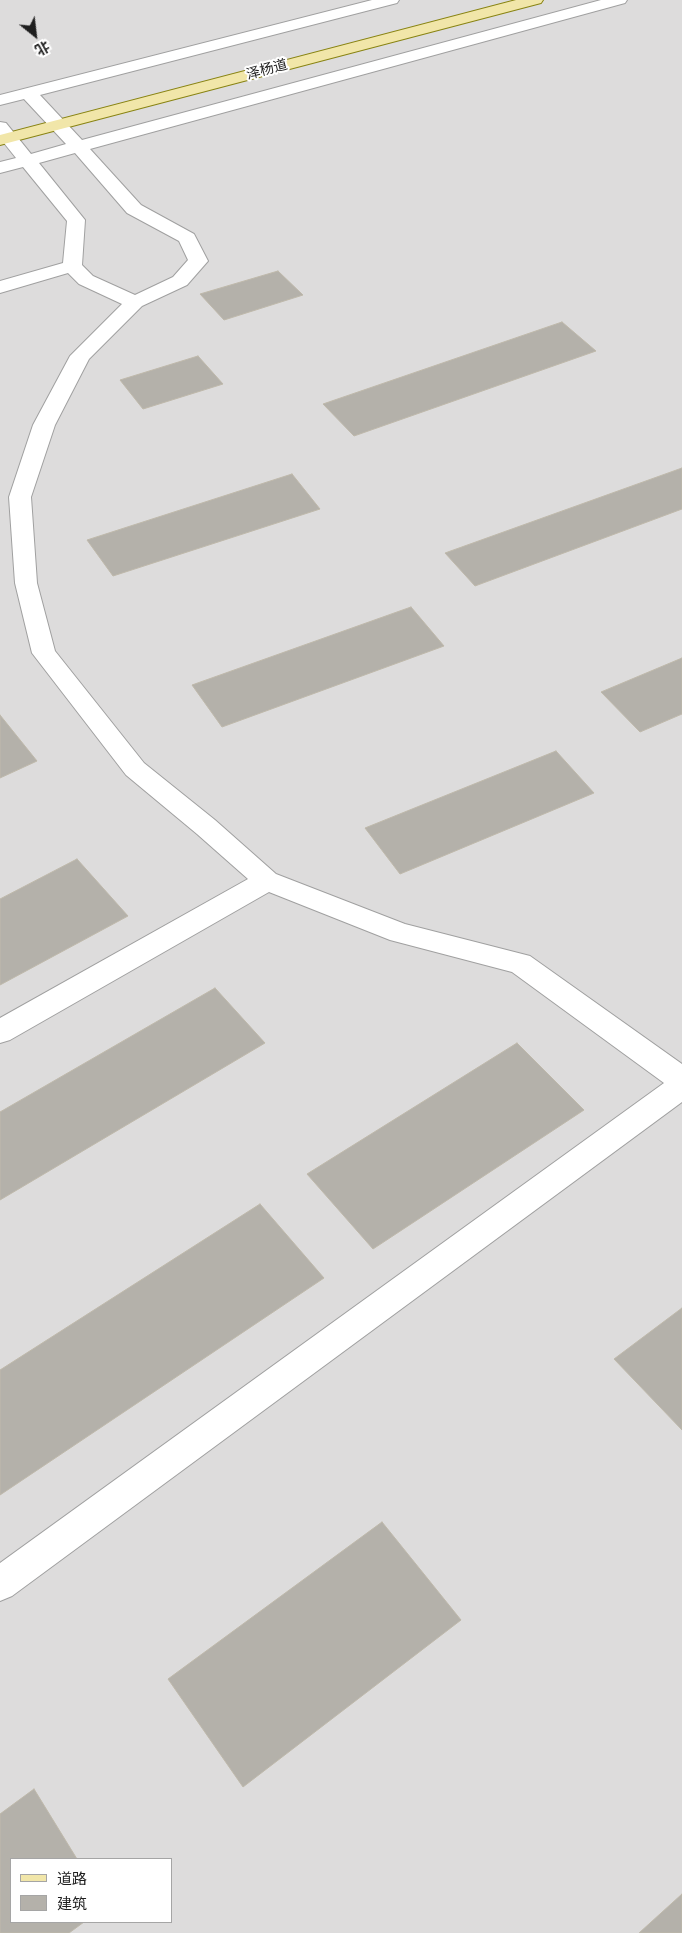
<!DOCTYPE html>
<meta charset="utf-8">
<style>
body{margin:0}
#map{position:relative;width:682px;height:1933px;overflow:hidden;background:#efeee7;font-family:Manrope,"Noto Sans SC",sans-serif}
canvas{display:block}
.legend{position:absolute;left:10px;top:1858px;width:162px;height:65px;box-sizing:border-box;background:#fff;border:1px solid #a5a5a5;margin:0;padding:6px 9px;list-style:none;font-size:15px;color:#1f1f1f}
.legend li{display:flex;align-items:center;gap:10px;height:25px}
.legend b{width:25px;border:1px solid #a5a5a5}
.north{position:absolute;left:10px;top:10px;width:50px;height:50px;-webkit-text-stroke:4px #fff;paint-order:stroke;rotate:151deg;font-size:14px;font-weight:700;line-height:20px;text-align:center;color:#1f1f1f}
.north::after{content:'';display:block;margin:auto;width:18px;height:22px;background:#1f1f1f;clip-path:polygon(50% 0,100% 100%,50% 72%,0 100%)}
</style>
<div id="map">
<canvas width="682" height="1933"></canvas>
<ul class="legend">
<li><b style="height:6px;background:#f1e6a9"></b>道路</li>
<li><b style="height:14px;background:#b4b1aa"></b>建筑</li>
</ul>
<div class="north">北</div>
</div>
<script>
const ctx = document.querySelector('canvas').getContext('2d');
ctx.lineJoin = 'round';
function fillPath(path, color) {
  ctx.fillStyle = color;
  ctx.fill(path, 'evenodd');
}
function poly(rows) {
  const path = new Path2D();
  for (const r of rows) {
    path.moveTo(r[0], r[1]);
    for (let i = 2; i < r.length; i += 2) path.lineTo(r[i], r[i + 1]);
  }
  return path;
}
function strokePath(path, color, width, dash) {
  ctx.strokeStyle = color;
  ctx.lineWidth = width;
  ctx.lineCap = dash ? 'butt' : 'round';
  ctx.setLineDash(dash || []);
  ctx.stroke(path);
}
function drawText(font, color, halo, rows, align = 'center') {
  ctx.font = font + ' Manrope,"Noto Sans SC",sans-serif';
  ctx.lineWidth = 4;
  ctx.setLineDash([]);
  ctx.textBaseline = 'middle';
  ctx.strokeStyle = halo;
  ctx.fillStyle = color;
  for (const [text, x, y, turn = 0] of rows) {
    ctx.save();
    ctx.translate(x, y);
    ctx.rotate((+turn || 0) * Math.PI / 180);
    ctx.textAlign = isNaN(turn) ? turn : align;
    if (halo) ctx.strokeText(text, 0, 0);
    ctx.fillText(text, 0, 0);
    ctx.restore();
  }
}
fillPath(poly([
 [0,0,682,0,682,1933,0,1933],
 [11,1859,171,1859,171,1922,11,1922]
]), '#dddcdc');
const building = poly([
 [278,271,303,295,224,320,200,294,278,271],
 [562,322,596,351,354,436,323,404,562,322],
 [198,356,223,384,143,409,120,380,198,356],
 [682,468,682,509,475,586,445,553,682,468],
 [292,474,320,509,113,576,87,540,292,474],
 [411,607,444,646,222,727,192,685,411,607],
 [682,658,682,714,640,732,601,692,682,658],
 [0,715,37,761,0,778,0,715],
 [556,751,594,793,400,874,365,828,556,751],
 [77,859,128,916,0,985,0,899,77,859],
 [215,988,265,1043,0,1200,0,1112,215,988],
 [517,1043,584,1110,373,1249,307,1174,517,1043],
 [260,1204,324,1278,0,1495,0,1370,260,1204],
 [682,1308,682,1430,614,1359,682,1308],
 [382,1522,461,1620,243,1787,168,1679,382,1522],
 [34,1789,77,1859,11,1859,11,1922,84,1922,69,1933,0,1933,0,1814,34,1789],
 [682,1894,682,1933,639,1933,682,1894]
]);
fillPath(building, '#b4b1aa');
strokePath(building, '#bfb9ab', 1);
const minor = poly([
 [372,0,399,0,397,3,40,95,82,140,601,0,627,0,625,3,90,149,141,205,194,234,208,261,187,285,142,306,89,359,55,425,31,497,37,583,55,651,144,763,215,820,276,874,405,924,530,956,682,1064,682,1102,12,1596,0,1601,0,1563,664,1083,512,972,390,940,269,892,10,1040,0,1043,0,1018,248,879,197,834,126,775,32,653,15,583,9,497,33,425,70,356,122,304,79,284,68,273,0,293,0,281,63,263,67,221,23,167,0,173,0,162,16,158,0,138,0,122,6,123,31,154,66,144,24,99,0,105,0,95,372,0],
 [75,153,127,213,179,241,188,260,173,277,135,295,93,276,82,265,85,220,39,163,75,153]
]);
const major = poly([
 [516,0,543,0,541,3,0,145,0,135,516,0]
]);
strokePath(minor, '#a0a0a0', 2);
strokePath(major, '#888312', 2);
fillPath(minor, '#fff');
fillPath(major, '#f1e6a9');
drawText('14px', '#1f1f1f', '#fff', [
 ["泽杨道",267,70,-15]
]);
</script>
